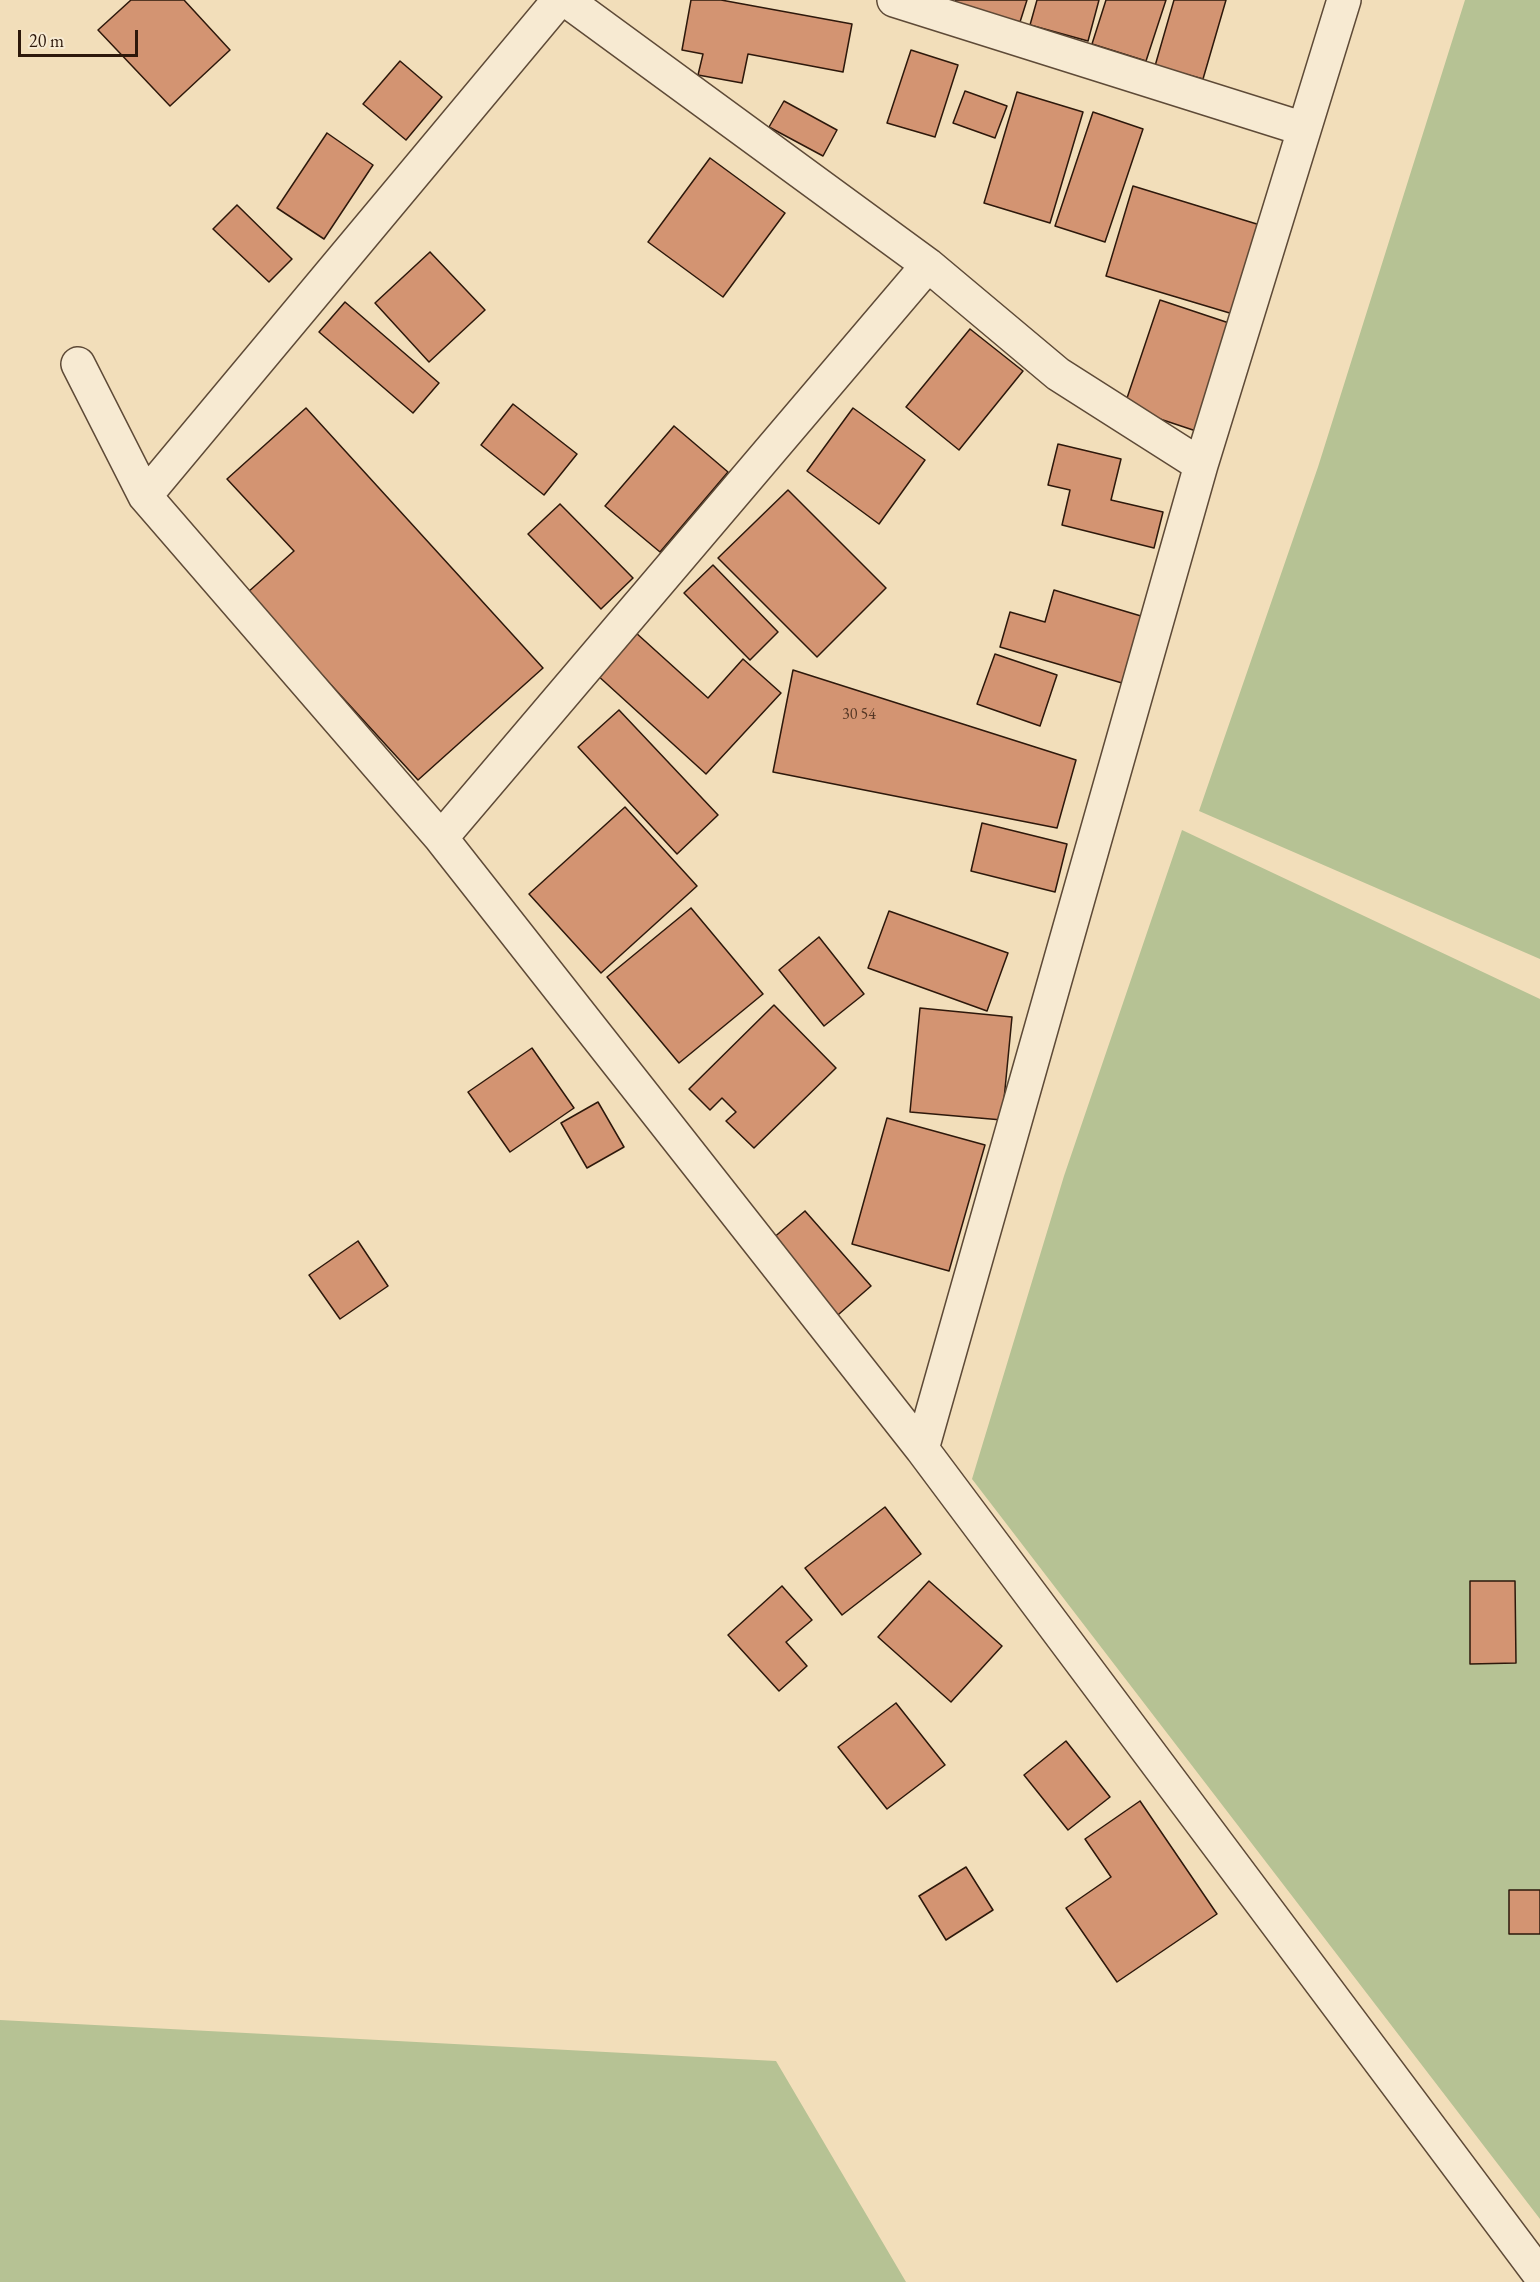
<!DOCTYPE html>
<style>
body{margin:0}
#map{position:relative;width:1540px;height:2282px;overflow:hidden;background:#f2deba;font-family:"EB Garamond",serif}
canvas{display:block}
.scale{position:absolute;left:18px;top:30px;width:120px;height:27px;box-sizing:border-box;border:3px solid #2d180b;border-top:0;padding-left:8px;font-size:18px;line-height:21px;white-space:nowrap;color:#2d180b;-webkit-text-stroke:4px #f7ead2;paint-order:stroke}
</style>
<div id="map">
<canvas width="1540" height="2282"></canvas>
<div class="scale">20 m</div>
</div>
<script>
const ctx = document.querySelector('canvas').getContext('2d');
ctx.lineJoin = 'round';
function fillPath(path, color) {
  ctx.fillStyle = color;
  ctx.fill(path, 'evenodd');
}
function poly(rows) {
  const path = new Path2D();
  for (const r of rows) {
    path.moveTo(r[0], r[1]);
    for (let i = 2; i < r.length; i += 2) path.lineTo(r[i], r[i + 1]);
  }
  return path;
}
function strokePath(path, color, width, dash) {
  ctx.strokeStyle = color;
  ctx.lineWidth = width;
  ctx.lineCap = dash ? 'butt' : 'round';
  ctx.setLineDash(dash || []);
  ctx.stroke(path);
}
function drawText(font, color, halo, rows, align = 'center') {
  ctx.font = font + ' "EB Garamond",serif';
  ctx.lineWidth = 6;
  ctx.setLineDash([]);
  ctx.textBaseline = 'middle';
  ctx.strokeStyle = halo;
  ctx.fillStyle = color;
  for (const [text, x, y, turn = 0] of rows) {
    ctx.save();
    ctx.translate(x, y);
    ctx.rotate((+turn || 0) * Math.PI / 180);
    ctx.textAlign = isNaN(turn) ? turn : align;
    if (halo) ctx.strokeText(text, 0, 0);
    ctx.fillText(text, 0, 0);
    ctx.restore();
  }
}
fillPath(poly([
 [1465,0,1540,0,1540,959,1199,811,1318,467],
 [1182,830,1540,999,1540,2219,972,1479,1064,1176],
 [0,2020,776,2061,906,2282,0,2282]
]), '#b6c294');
const building = poly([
 [131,0,184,0,230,50,170,106,98,30,131,0],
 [691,0,721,0,852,24,843,72,748,54,742,83,698,75,703,54,682,50,691,0],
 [956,0,1027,0,1020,22,954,4,956,0],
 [1037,0,1099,0,1088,41,1030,25,1037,0],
 [1106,0,1166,0,1146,61,1092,44,1106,0],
 [1174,0,1226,0,1203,79,1155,66,1174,0],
 [911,50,958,65,935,137,887,123,911,50],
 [400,61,442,97,406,140,363,104,400,61],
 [965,91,1007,106,995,138,953,123,965,91],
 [1017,92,1083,112,1050,223,984,203,1017,92],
 [784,101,837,130,823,156,769,127,784,101],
 [1093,112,1143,129,1105,242,1055,226,1093,112],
 [327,133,373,165,324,239,277,208,327,133],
 [710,158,785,213,723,297,648,242,710,158],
 [1133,186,1260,225,1233,314,1106,276,1133,186],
 [237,205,292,259,269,282,213,229,237,205],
 [430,252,485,310,429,362,375,303,430,252],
 [1160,300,1232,324,1196,431,1124,407,1160,300],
 [345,302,439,383,413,413,319,332,345,302],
 [970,329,1023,371,959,450,906,407,970,329],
 [513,404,577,454,544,495,481,445,513,404],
 [306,408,543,668,418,780,247,593,294,551,227,479,306,408],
 [853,408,925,460,879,524,807,471,853,408],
 [674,426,728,472,660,552,605,506,674,426],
 [1058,444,1121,459,1111,500,1163,512,1154,548,1062,525,1070,490,1048,485,1058,444],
 [788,490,886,588,817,657,718,558,788,490],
 [560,504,633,578,601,609,528,534,560,504],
 [713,565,778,632,750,660,684,593,713,565],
 [1054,590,1141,616,1122,683,1000,647,1010,612,1045,622,1054,590],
 [635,632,708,698,743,659,781,693,706,774,596,674,635,632],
 [995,654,1057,675,1040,726,977,704,995,654],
 [793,670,1076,760,1057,828,773,772,793,670],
 [619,710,718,815,677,854,578,747,619,710],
 [625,807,697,886,601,973,529,894,625,807],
 [982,823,1067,844,1055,892,971,871,982,823],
 [691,908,763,994,679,1063,607,977,691,908],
 [889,911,1008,953,987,1011,868,968,889,911],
 [819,937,864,994,824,1026,779,970,819,937],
 [774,1005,836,1068,754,1148,726,1121,736,1112,722,1098,710,1110,689,1089,774,1005],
 [920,1008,1012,1017,1002,1120,910,1112,920,1008],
 [532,1048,574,1108,510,1152,468,1092,532,1048],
 [598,1102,624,1147,587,1168,561,1123,598,1102],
 [887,1118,985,1145,949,1271,852,1244,887,1118],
 [805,1211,871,1286,831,1321,765,1245,805,1211],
 [358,1241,388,1286,340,1319,309,1275,358,1241],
 [885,1507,921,1554,842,1615,805,1568,885,1507],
 [929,1581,1002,1646,951,1702,878,1637,929,1581],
 [1470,1581,1515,1581,1516,1663,1470,1664,1470,1581],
 [782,1586,812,1620,786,1642,807,1666,779,1691,728,1635,782,1586],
 [896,1703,945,1765,887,1809,838,1747,896,1703],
 [1066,1741,1110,1797,1068,1830,1024,1775,1066,1741],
 [1140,1801,1217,1914,1117,1982,1066,1908,1111,1877,1085,1839,1140,1801],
 [966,1867,993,1910,946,1940,919,1896,966,1867],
 [1509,1890,1540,1890,1540,1934,1509,1934,1509,1890]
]);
fillPath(building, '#d39472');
strokePath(building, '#2d180b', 1.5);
const street = poly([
 [566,0,928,265,1058,374,1201,465],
 [894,0,1304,129],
 [78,364,145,496,441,838,922,1449,1540,2275],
 [145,496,559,0],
 [441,838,928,265],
 [922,1449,1201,465,1344,0]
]);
strokePath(street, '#5e4a37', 36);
strokePath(street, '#f7ead2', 33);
drawText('16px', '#563725', null, [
 ["30 54",859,715]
]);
</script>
